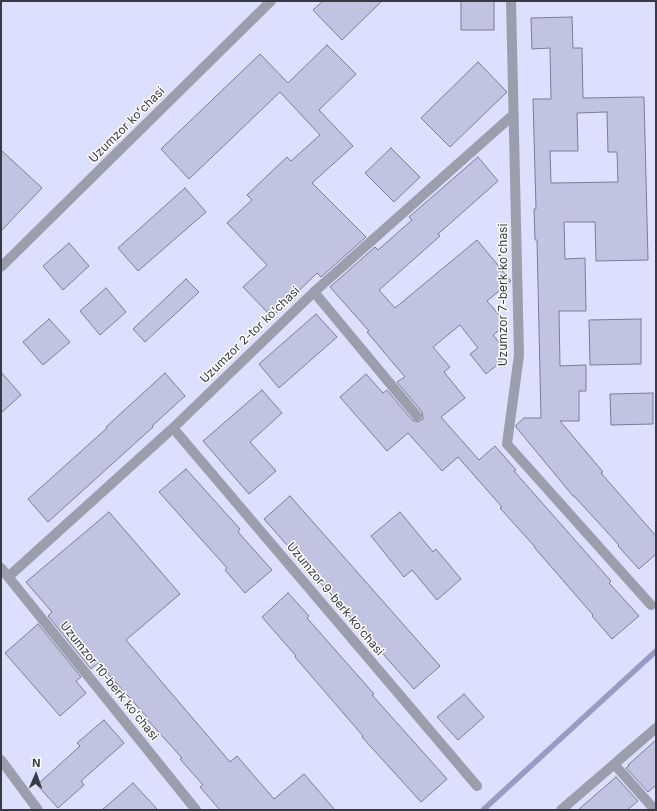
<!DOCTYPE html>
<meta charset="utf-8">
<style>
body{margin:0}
#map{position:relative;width:657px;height:811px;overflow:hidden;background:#dcdffd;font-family:Inter,sans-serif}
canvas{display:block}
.frame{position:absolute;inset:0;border:2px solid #393a46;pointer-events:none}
.north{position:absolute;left:16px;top:755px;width:40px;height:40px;-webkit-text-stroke:3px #fff;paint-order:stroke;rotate:2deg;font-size:11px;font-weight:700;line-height:16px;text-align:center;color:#393a46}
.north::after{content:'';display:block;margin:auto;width:14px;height:18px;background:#393a46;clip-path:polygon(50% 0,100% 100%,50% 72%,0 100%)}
</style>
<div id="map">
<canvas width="657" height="811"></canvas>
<div class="frame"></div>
<div class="north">N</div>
</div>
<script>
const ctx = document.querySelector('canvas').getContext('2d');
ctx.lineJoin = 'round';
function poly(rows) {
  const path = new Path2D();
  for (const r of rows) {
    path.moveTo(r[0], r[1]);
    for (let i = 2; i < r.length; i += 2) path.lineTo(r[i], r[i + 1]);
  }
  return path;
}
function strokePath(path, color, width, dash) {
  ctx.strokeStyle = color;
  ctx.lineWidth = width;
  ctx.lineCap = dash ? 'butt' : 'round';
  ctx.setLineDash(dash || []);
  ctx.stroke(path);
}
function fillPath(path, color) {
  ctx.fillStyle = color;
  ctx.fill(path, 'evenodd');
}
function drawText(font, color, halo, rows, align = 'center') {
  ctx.font = font + ' Inter,sans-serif';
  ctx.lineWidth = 3;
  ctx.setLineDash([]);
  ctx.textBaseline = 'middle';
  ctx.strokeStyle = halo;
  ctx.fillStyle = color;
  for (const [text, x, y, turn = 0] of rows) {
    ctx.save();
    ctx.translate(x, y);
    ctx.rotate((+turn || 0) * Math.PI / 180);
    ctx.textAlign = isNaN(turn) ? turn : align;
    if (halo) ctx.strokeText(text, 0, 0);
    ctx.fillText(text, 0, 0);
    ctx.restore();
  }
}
strokePath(poly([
 [483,810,656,651]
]), '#989bc3', 5.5);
const building = poly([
 [323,1,382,1,342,40,313,10,323,1],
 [461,1,494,1,494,30,461,30,461,1],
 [572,17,573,48,582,48,583,98,644,97,648,260,596,261,595,222,564,222,565,259,585,258,586,311,559,311,560,366,586,365,586,391,579,391,579,421,560,421,603,472,601,473,656,536,656,554,639,569,618,546,619,545,574,496,573,496,516,427,516,425,524,418,541,418,537,240,535,240,534,209,536,209,533,99,551,99,550,48,532,49,531,18,572,17],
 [607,112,608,152,617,152,618,182,551,183,550,151,578,151,577,113,607,112],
 [327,45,356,74,319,110,353,146,312,183,366,237,321,277,317,273,272,317,243,287,267,265,227,223,252,200,247,195,287,157,291,161,320,135,280,92,189,179,161,149,260,54,288,83,327,45],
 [478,62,507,92,450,147,421,118,478,62],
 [391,148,420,177,394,202,365,173,391,148],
 [1,150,42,188,1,231,1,150],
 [478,157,498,181,438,234,440,236,379,290,395,308,477,240,511,281,487,301,507,324,493,335,509,355,486,374,470,354,478,348,460,325,433,347,450,367,444,372,465,398,441,417,479,460,495,446,516,470,514,471,611,581,609,583,639,616,612,639,592,616,593,615,534,547,535,547,500,508,502,507,458,457,442,471,408,433,387,451,340,397,366,374,383,393,387,390,412,420,418,422,423,419,422,412,397,382,405,377,367,332,369,331,330,287,375,247,378,250,412,220,409,217,478,157],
 [185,188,206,212,138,271,118,248,185,188],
 [69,243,89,266,63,290,43,266,69,243],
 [186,279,199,292,145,342,133,329,186,279],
 [106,288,126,312,100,335,80,311,106,288],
 [316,314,337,337,279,388,259,364,316,314],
 [49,319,70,342,43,365,23,342,49,319],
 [641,319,641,364,590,365,589,320,641,319],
 [1,372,21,395,1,413,1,372],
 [165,373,185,396,152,426,153,427,48,522,28,499,107,428,106,427,165,373],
 [262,390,282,413,250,442,276,471,249,494,203,441,262,390],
 [653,393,653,424,611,425,610,394,653,393],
 [186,469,240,529,238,532,272,570,245,593,225,570,227,568,159,492,186,469],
 [290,496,440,666,414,689,264,519,290,496],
 [109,512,180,594,126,640,230,762,237,756,274,799,304,774,335,810,220,810,200,787,203,785,180,759,182,758,146,718,147,717,98,663,91,669,48,616,52,612,26,582,109,512],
 [400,512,433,552,436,549,461,579,437,600,412,570,404,577,371,536,400,512],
 [288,593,309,616,307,618,374,694,372,695,447,779,421,802,362,737,363,736,295,657,296,656,262,617,288,593],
 [38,624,81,677,76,681,86,693,60,716,5,653,38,624],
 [464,694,484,717,458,740,437,717,464,694],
 [104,720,124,743,81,781,84,785,58,808,37,785,80,746,77,743,104,720],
 [656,740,656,785,648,792,626,768,629,766,628,765,656,740],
 [616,777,638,801,627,810,578,810,616,777],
 [133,783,158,810,102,810,133,783]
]);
fillPath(building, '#c1c4e1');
strokePath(building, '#7a7c97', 1);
strokePath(poly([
 [511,1,519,355,507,444,651,605],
 [1,267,271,1],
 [314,292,417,416],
 [173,428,477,786],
 [1,568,196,810],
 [8,577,173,428,314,292,513,115],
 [1,760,38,810],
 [614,764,655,810],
 [561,810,656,728]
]), '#9d9eab', 10);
drawText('12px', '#393a46', '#fff', [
 ["Uzumzor koʻchasi",127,125,-45],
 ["Uzumzor 7-berk ko'chasi",503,295,-90],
 ["Uzumzor 2-tor ko'chasi",250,335,-44],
 ["Uzumzor 9-berk ko'chasi",335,599,50],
 ["Uzumzor 10-berk ko'chasi",109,681,51]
]);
</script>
